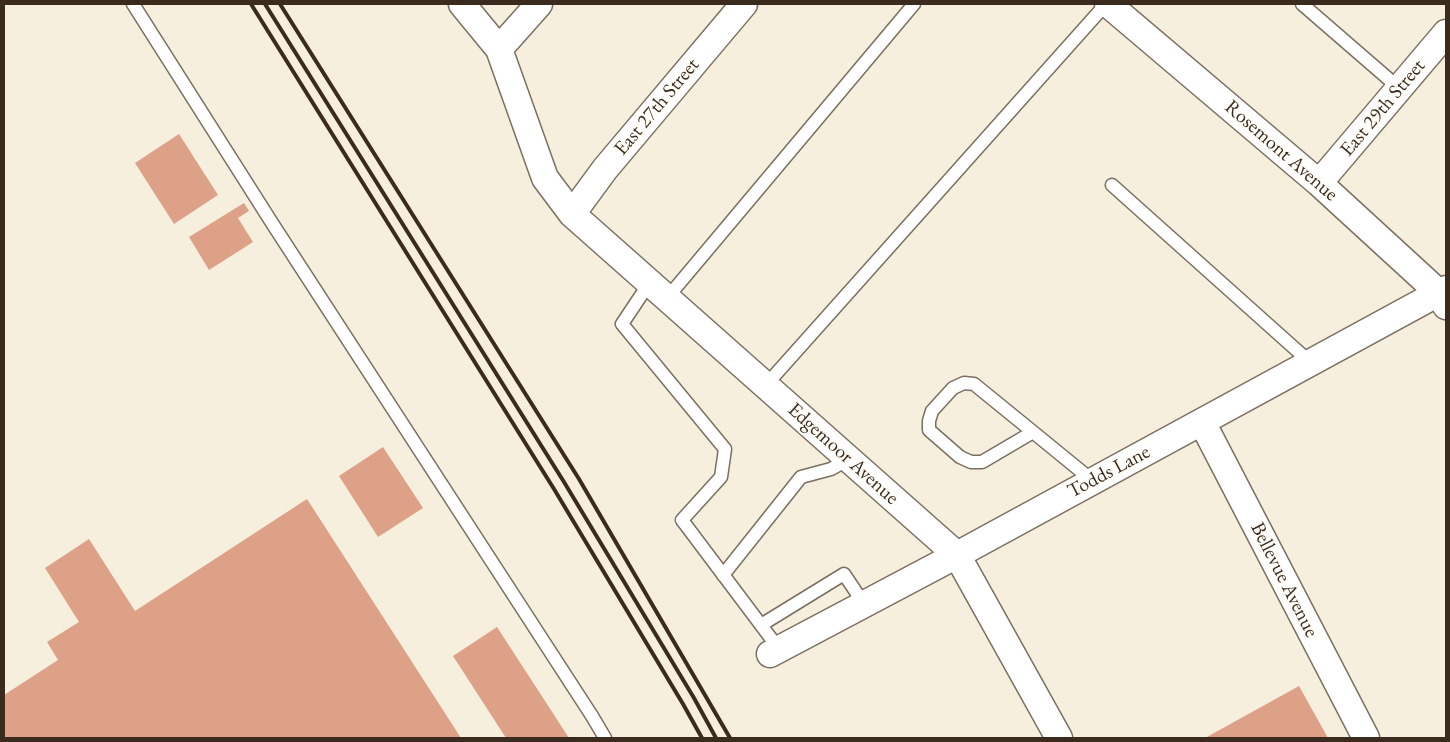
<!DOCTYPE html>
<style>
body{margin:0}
#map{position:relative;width:1450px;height:742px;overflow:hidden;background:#f6efdd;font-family:"EB Garamond",serif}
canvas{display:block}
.frame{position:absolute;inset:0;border:5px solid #3b2a1e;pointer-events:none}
</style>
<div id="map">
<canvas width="1450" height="742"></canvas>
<div class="frame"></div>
</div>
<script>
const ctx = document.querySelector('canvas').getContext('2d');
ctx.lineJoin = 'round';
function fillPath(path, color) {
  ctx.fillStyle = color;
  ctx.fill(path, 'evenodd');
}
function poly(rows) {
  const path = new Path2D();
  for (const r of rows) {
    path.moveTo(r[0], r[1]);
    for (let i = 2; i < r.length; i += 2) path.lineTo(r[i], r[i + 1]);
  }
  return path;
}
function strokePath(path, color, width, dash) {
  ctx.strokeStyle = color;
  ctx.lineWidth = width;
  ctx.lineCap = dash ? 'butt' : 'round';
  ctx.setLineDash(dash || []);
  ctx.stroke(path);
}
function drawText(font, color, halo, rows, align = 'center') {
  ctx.font = font + ' "EB Garamond",serif';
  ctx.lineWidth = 4.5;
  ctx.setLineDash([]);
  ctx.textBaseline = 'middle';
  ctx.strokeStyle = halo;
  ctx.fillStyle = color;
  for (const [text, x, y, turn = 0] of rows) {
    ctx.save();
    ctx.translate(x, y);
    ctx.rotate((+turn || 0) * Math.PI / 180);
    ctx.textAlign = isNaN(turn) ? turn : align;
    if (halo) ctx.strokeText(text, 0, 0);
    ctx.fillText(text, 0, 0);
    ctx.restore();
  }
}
fillPath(poly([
 [179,134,218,195,174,224,135,163],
 [244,203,249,211,238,218,253,242,209,270,189,237],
 [383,447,423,508,378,537,339,476],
 [307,499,461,738,4,738,4,695,58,660,47,642,79,622,45,568,89,539,135,611],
 [497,627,569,738,506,738,453,656],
 [1299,686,1328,738,1205,738]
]), '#dda187');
const lane = poly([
 [133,4,272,223,592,716,605,738],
 [1302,4,1399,88],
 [1112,185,1311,363],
 [650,282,622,324,725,449,721,477,682,520,779,649],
 [667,298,914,4],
 [766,385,1106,4],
 [1033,432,982,462,971,462,960,457,929,430,929,421,932,411,953,388,964,383,974,384,1033,432,1093,481],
 [723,575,801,477,831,469,849,459],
 [761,625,844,574,864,604]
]);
const street = poly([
 [462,4,499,49,545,178,572,214,957,555,1059,738],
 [1108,4,1319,183,1439,293,1446,306],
 [499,49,539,4],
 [1319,183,1446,33],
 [572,214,605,169,744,4],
 [1202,422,1366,738],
 [770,654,957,555,1446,289]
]);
strokePath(lane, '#7c6f61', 15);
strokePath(street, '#7c6f61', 29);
strokePath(lane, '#fff', 12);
strokePath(street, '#fff', 26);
strokePath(poly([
 [251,4,554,489,683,704,702,738],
 [265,4,564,482,694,698,716,738],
 [280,4,579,479,730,738]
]), '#3b2a1e', 4);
drawText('20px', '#3b2a1e', '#fdfcf7', [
 ["East 27th Street",657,107,-50],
 ["East 29th Street",1383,108,-50],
 ["Rosemont Avenue",1281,151,41],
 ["Edgemoor Avenue",843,454,42],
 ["Todds Lane",1109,472,-28],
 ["Bellevue Avenue",1284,580,63]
]);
</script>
